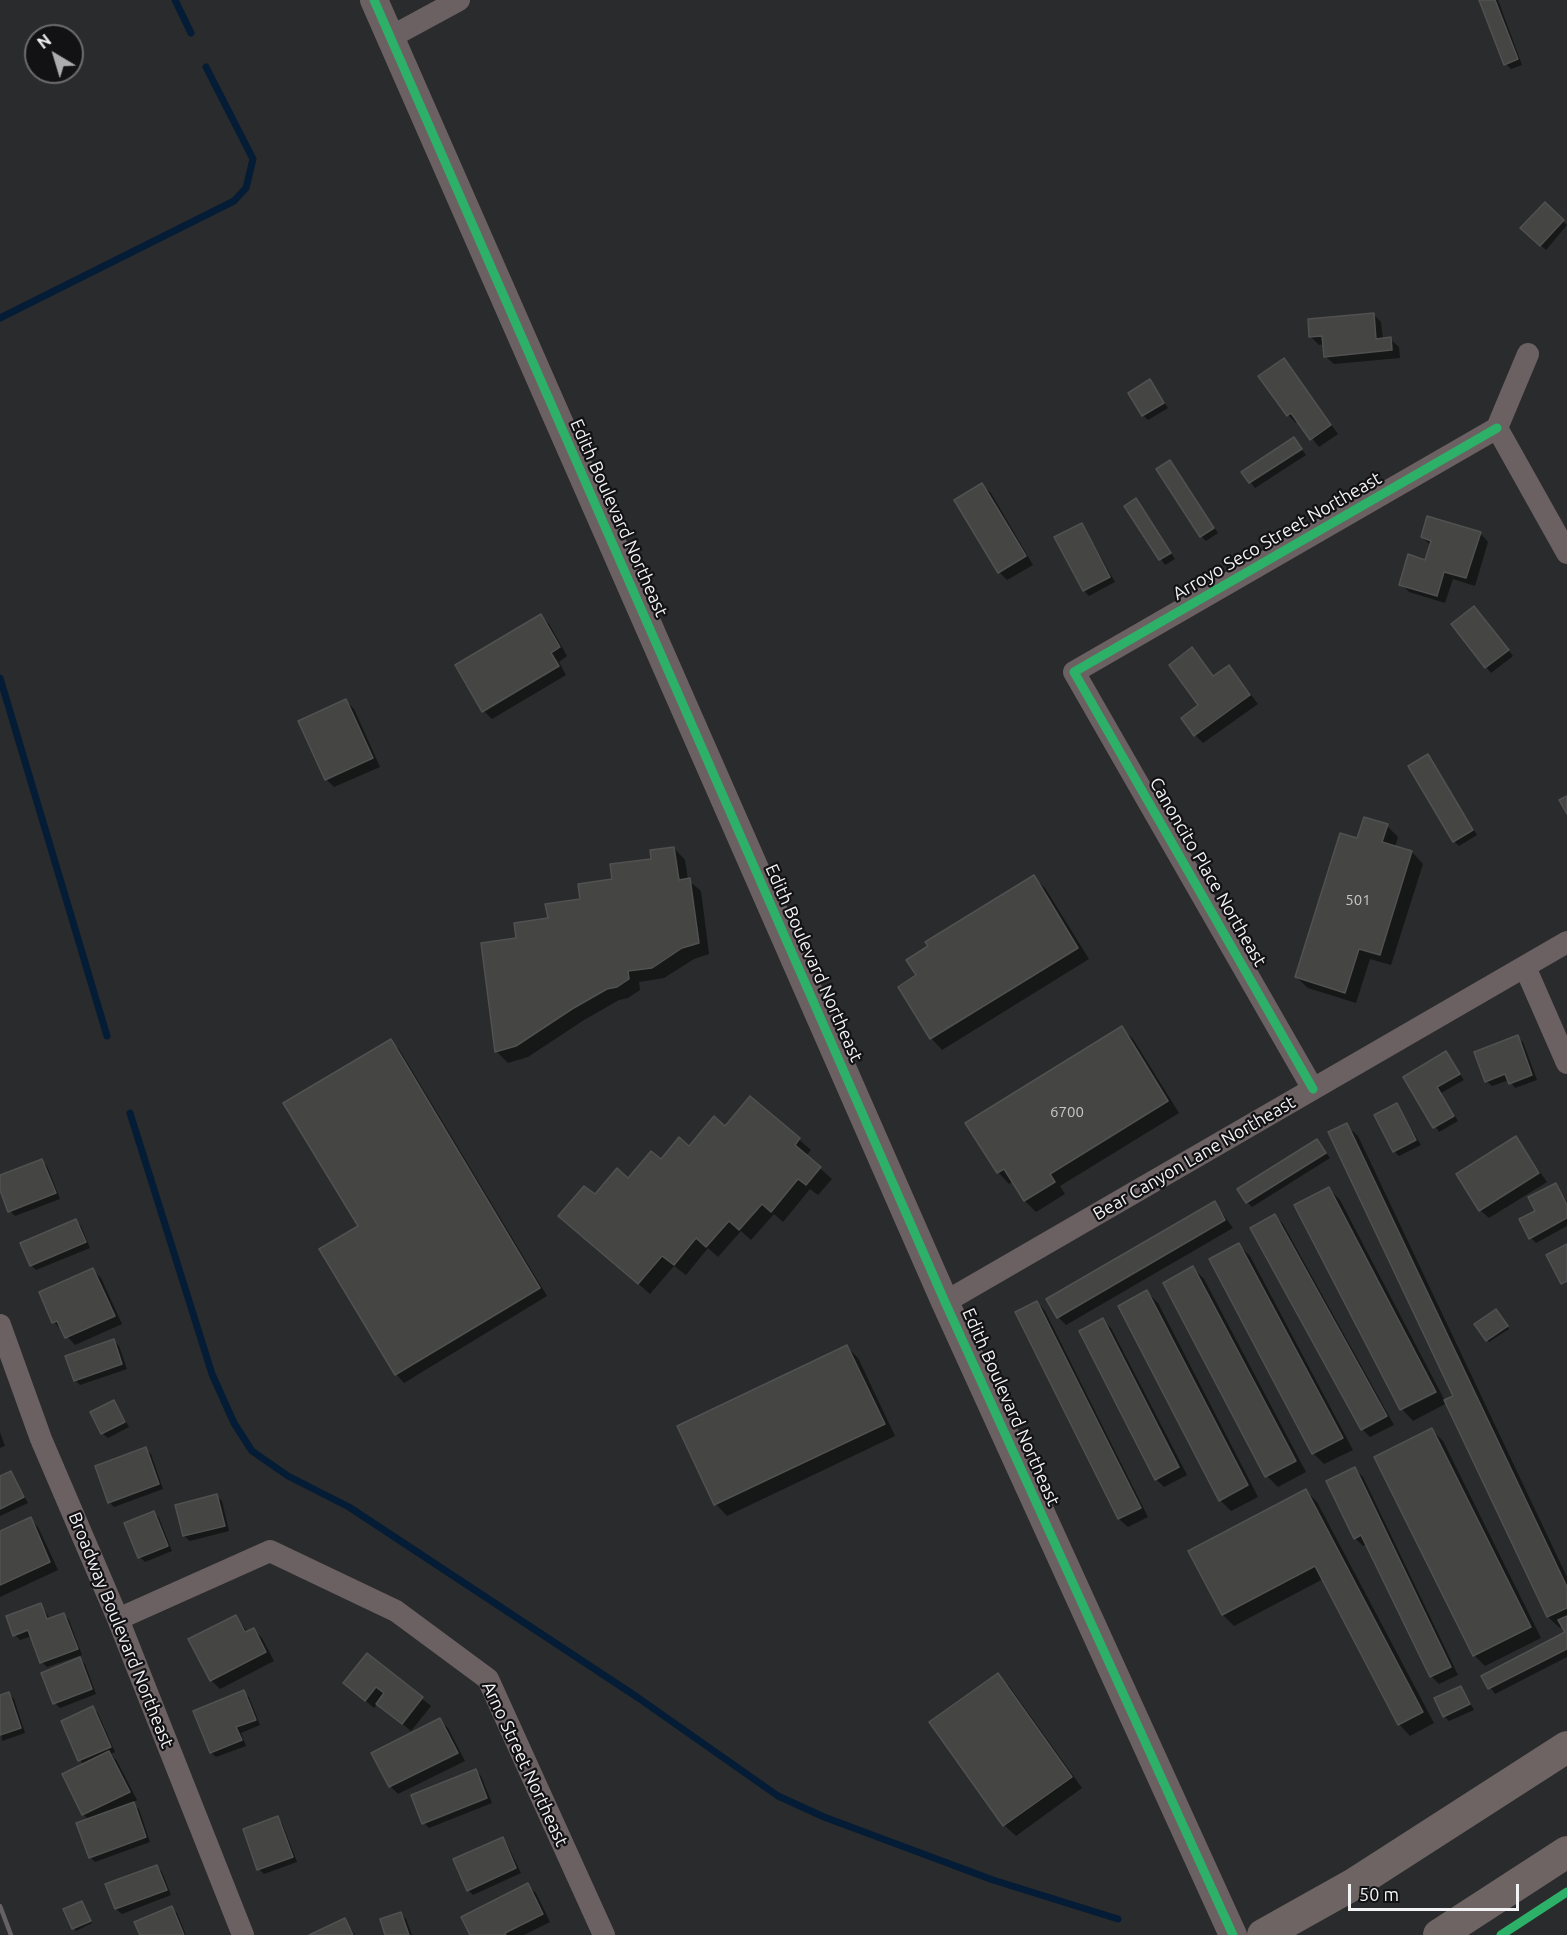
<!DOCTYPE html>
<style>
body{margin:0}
#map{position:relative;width:1567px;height:1935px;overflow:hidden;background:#2a2b2c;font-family:Ubuntu,sans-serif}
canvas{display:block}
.north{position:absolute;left:24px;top:24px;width:60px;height:60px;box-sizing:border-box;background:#121214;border:2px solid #6c6c6e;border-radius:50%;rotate:322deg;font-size:16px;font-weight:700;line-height:24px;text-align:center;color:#f3f3f6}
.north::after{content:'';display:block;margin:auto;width:21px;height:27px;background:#adadaf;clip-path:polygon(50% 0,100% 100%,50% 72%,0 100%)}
.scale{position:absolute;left:1348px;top:1884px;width:171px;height:27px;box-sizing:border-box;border:3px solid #f3f3f6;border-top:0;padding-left:8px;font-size:18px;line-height:21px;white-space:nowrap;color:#f3f3f6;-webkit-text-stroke:4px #121214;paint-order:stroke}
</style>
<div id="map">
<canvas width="1567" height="1935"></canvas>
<div class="north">N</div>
<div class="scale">50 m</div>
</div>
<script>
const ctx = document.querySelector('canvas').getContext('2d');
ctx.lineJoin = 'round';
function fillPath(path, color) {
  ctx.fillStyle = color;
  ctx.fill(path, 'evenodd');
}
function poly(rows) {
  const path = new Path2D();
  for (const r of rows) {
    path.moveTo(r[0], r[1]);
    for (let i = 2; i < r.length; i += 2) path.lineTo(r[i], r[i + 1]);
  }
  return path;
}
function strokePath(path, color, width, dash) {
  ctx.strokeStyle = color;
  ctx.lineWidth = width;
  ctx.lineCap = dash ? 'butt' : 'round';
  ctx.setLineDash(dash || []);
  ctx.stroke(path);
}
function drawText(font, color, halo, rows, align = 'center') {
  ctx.font = font + ' Ubuntu,sans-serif';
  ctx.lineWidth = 4.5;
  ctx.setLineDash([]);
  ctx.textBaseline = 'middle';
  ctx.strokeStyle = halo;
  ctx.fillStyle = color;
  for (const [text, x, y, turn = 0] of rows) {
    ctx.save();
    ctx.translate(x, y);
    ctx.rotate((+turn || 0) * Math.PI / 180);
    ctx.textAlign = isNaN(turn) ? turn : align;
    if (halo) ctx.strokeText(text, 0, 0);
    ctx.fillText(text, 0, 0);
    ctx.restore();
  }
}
fillPath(poly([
 [1481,0,1498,0,1522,65,1511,69,1506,64],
 [1545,204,1567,225,1546,250,1522,228],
 [1373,314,1381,322,1383,339,1390,339,1399,347,1400,358,1334,364,1325,356,1324,344,1319,345,1311,337],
 [1284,360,1338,434,1319,447,1299,422,1296,423,1288,415],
 [1150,381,1168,408,1148,420,1143,415],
 [1294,439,1306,455,1255,488,1243,472],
 [1170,462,1218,533,1206,541,1201,536],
 [982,485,991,493,1033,565,1007,580,999,572],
 [1136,500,1175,559,1165,565,1126,506],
 [1082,524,1115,582,1089,596,1084,590],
 [1480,533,1488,542,1475,586,1453,579,1445,603,1409,592,1401,584,1426,561,1431,546,1422,537],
 [1480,613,1513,656,1491,673,1453,625],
 [541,616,549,624,567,656,559,662,566,675,492,719,484,711],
 [1192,649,1214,677,1229,667,1258,704,1203,743,1195,735,1200,706],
 [346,701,354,709,380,767,334,787,326,779],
 [1427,756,1477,835,1459,846,1454,841],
 [1387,826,1398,837,1395,847,1412,852,1423,864,1391,965,1370,959,1356,1003,1308,988,1296,977,1358,840],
 [674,848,685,860,688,880,701,891,709,954,694,959,664,978,639,982,640,990,628,998,619,1000,584,1020,528,1057,508,1063,497,1052,482,945,518,940,614,881],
 [1033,877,1045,888,1089,959,942,1050,931,1038,900,987,918,976],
 [1122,1028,1133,1039,1179,1113,1060,1186,1065,1194,1036,1212,1025,1201,1013,1181,1009,1184,998,1172],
 [1517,1037,1523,1042,1537,1080,1515,1088,1509,1080,1492,1086,1486,1081],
 [390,1041,399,1049,547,1296,404,1383,396,1374,360,1227],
 [1446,1053,1464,1080,1441,1093,1458,1121,1439,1132,1405,1077],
 [751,1098,811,1150,806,1156,832,1179,818,1195,810,1189,783,1222,774,1214,751,1240,741,1231,718,1257,708,1248,686,1275,674,1266,650,1294,560,1216,725,1128],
 [1397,1105,1421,1145,1399,1156,1394,1151],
 [1346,1125,1358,1136,1567,1577,1567,1657,1495,1694,1483,1677,1567,1633,1563,1626,1560,1628,1548,1617,1447,1403,1413,1421,1402,1409,1296,1206,1329,1189,1340,1200,1445,1401,1455,1396],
 [1516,1138,1547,1182,1489,1218,1480,1210],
 [1317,1141,1330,1158,1252,1207,1247,1202],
 [42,1161,47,1166,60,1199,15,1216,10,1211,0,1186,0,1177],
 [1555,1185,1567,1202,1567,1226,1536,1243,1531,1238,1537,1212],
 [1215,1203,1233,1228,1066,1325,1058,1317],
 [1275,1216,1283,1224,1394,1425,1370,1437,1362,1429],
 [76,1221,81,1226,90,1248,36,1270,31,1265],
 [1239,1245,1250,1256,1353,1450,1324,1464,1313,1453],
 [1193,1268,1204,1279,1306,1472,1278,1487,1267,1476,1165,1283],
 [93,1270,101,1278,122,1324,75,1345,54,1322],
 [1147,1292,1158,1303,1258,1497,1231,1511,1220,1500],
 [1037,1302,1045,1311,1148,1517,1128,1527,1119,1519,1017,1313],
 [1498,1313,1509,1329,1489,1342,1476,1325],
 [1103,1320,1111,1328,1187,1475,1164,1487,1156,1479],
 [114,1341,119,1346,127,1369,80,1385,75,1380],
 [847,1347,858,1358,895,1436,727,1516,716,1504,679,1427],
 [114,1402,129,1427,108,1438,102,1433],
 [1432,1430,1443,1441,1541,1638,1485,1666,1474,1655],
 [0,1432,5,1446,0,1448],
 [145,1449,151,1454,163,1489,114,1507,109,1502],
 [1355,1469,1363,1477,1458,1675,1439,1684,1431,1676,1367,1544,1363,1546,1355,1538],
 [11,1473,28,1503,0,1516,0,1478],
 [1306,1491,1317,1502,1434,1723,1410,1736,1399,1724,1323,1579,1234,1626,1223,1615],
 [217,1496,222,1501,229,1531,190,1541,184,1536],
 [154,1512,159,1518,172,1551,145,1562,140,1557],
 [30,1519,38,1527,58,1570,0,1597,0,1533],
 [41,1605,50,1619,64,1614,69,1620,82,1655,47,1667,42,1662,32,1636,20,1640,15,1635],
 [235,1616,248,1632,253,1629,262,1638,274,1661,220,1689,211,1680,190,1640],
 [367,1655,431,1706,411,1731,378,1703,374,1708,345,1683],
 [80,1659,85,1664,96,1694,60,1708,55,1703],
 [997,1675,1009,1686,1082,1788,1016,1836,1004,1825,931,1723],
 [1461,1688,1474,1710,1449,1721,1444,1716],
 [243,1692,249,1697,260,1725,241,1733,246,1746,216,1757,211,1752],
 [8,1693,14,1699,25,1733,2,1741,0,1696],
 [93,1708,98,1713,115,1752,111,1754,117,1761,137,1800,132,1803,139,1809,150,1842,95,1862,90,1857,89,1820,83,1814,84,1765,80,1760],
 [440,1720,448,1728,465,1761,398,1794,390,1786],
 [476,1771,481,1776,492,1803,429,1828,424,1823],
 [277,1818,282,1823,297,1862,264,1874,259,1869],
 [502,1839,507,1844,521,1873,473,1895,468,1890],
 [156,1866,162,1872,171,1895,122,1914,116,1909,107,1885],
 [527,1885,536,1893,550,1922,524,1935,471,1935],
 [84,1905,92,1923,76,1931,65,1910],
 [172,1908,177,1913,186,1935,142,1935],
 [400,1913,406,1919,412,1935,387,1935],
 [345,1920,355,1935,312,1935]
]), '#0007');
strokePath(poly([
 [175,0,191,33],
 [0,318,234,201,246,188,253,159,206,67],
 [0,678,107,1036],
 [130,1113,212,1374,234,1423,252,1451,288,1476,349,1507,637,1697,778,1796,824,1817,993,1880,1118,1919]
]), '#041c35', 7);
const building = poly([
 [1479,0,1495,0,1518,59,1504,65,1479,0],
 [1545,202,1564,220,1540,246,1520,228,1545,202],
 [1374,313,1376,339,1391,337,1392,350,1324,357,1322,336,1309,337,1308,319,1374,313],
 [1284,358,1331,425,1310,440,1291,413,1287,416,1258,376,1284,358],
 [1150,379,1164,403,1142,416,1128,393,1150,379],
 [1294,437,1302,449,1249,483,1241,472,1294,437],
 [1170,460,1214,528,1200,537,1156,469,1170,460],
 [982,483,1026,556,998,573,954,500,982,483],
 [1136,498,1171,553,1159,560,1124,506,1136,498],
 [1427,516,1481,532,1466,578,1444,572,1437,596,1399,585,1408,554,1425,560,1431,541,1421,537,1427,516],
 [1082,523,1110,577,1083,591,1054,537,1082,523],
 [1474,606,1509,650,1485,668,1451,624,1474,606],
 [541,614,560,647,551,653,559,666,482,712,455,665,541,614],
 [1192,647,1213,676,1229,665,1250,695,1194,736,1181,718,1198,705,1169,665,1192,647],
 [346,699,373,758,325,780,298,721,346,699],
 [1428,754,1473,830,1453,842,1408,766,1428,754],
 [1567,796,1567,814,1559,800,1567,796],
 [1364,817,1388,824,1382,842,1412,851,1380,955,1359,949,1345,993,1295,977,1340,833,1357,838,1364,817],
 [674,847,679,880,690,878,699,943,682,948,652,968,628,971,629,979,617,987,607,989,572,1009,516,1046,495,1052,481,943,516,938,514,923,548,918,545,904,580,899,578,884,612,879,610,864,651,859,650,850,674,847],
 [1034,875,1078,948,930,1039,898,987,916,975,906,960,928,946,925,942,1034,875],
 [1122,1026,1168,1101,1050,1174,1055,1182,1024,1201,1004,1169,997,1173,965,1123,1122,1026],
 [1518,1035,1532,1075,1509,1084,1505,1074,1485,1082,1474,1052,1518,1035],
 [391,1039,540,1288,395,1375,319,1249,358,1226,283,1103,391,1039],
 [1446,1051,1460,1074,1437,1087,1454,1116,1433,1128,1403,1077,1446,1051],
 [750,1096,800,1138,795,1145,821,1167,806,1185,798,1179,771,1212,762,1204,739,1230,729,1221,706,1247,696,1238,674,1265,662,1256,638,1284,558,1216,584,1186,595,1194,617,1168,628,1178,651,1151,661,1159,679,1137,689,1146,714,1116,725,1126,750,1096],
 [1397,1103,1416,1140,1393,1152,1374,1115,1397,1103],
 [1347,1123,1567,1587,1567,1608,1547,1617,1444,1400,1453,1396,1328,1132,1347,1123],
 [1516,1136,1539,1173,1479,1211,1456,1174,1516,1136],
 [1317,1139,1326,1153,1246,1203,1237,1189,1317,1139],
 [42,1159,56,1193,8,1212,0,1190,0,1175,42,1159],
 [1556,1183,1567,1205,1567,1218,1529,1239,1519,1219,1535,1211,1528,1197,1556,1183],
 [1329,1187,1436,1392,1400,1410,1294,1205,1329,1187],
 [1215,1201,1225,1220,1057,1318,1046,1299,1215,1201],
 [1275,1214,1387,1416,1361,1430,1250,1228,1275,1214],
 [76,1219,86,1242,30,1266,20,1243,76,1219],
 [1239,1243,1343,1438,1312,1454,1209,1259,1239,1243],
 [1567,1244,1567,1281,1561,1284,1546,1255,1567,1244],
 [1193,1266,1296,1461,1265,1477,1163,1283,1193,1266],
 [93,1268,115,1316,65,1338,57,1321,52,1323,39,1292,93,1268],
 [1147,1290,1248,1485,1219,1501,1118,1306,1147,1290],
 [1037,1301,1141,1508,1118,1519,1015,1312,1037,1301],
 [1496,1309,1508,1326,1486,1341,1474,1324,1496,1309],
 [1103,1318,1179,1467,1155,1480,1079,1331,1103,1318],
 [114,1339,122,1364,74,1381,65,1356,114,1339],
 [847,1345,885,1424,714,1505,677,1426,847,1345],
 [114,1400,125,1422,101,1434,90,1412,114,1400],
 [1432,1428,1531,1627,1473,1656,1374,1457,1432,1428],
 [146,1447,159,1484,108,1503,95,1466,146,1447],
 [1355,1467,1451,1667,1430,1677,1361,1535,1354,1539,1326,1481,1355,1467],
 [11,1471,24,1497,0,1509,0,1476,11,1471],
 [1306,1489,1423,1712,1398,1725,1315,1566,1222,1615,1188,1551,1306,1489],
 [217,1494,225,1526,183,1536,175,1505,217,1494],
 [154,1511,168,1546,138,1558,124,1523,154,1511],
 [31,1517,50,1562,0,1585,0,1531,31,1517],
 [41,1603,47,1619,64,1613,78,1649,40,1663,28,1630,13,1636,6,1616,41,1603],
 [236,1615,245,1632,254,1628,266,1652,210,1681,188,1639,236,1615],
 [1567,1616,1567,1649,1488,1689,1481,1676,1565,1632,1558,1620,1567,1616],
 [367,1653,423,1697,402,1724,376,1704,384,1693,376,1687,365,1701,343,1683,367,1653],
 [80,1657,92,1689,53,1704,41,1673,80,1657],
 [998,1673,1072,1777,1003,1826,929,1722,998,1673],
 [1461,1686,1470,1704,1443,1717,1434,1698,1461,1686],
 [244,1690,256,1720,236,1727,242,1740,210,1753,193,1711,244,1690],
 [9,1692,21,1728,0,1735,0,1695,9,1692],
 [93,1706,111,1747,78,1761,61,1721,93,1706],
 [440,1718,458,1753,389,1787,371,1753,440,1718],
 [109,1751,130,1792,82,1815,62,1774,109,1751],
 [476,1769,487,1798,422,1824,411,1795,476,1769],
 [134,1802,146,1837,89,1858,76,1823,134,1802],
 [278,1816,293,1857,257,1870,243,1829,278,1816],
 [503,1837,516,1868,467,1891,453,1859,503,1837],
 [157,1865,167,1890,115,1909,105,1884,157,1865],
 [528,1883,543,1914,505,1933,506,1935,470,1935,461,1917,528,1883],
 [82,1901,91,1921,72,1929,63,1909,82,1901],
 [172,1906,184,1935,140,1935,134,1922,172,1906],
 [401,1912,409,1935,385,1935,380,1919,401,1912],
 [345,1918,353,1935,309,1935,345,1918]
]);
fillPath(building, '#454544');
strokePath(building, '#515151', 1.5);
strokePath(poly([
 [389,38,459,0],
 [1528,354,1497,428,1567,553],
 [1525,967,1567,1063],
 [1313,1089,1074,672,1497,428],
 [945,1302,1567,942],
 [0,1325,41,1439,118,1619,243,1935],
 [118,1619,270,1551,396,1611,488,1679,604,1935]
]), '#6c6162', 22);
strokePath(poly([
 [374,0,945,1302,1233,1935]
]), '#6c6162', 28);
strokePath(poly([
 [1263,1935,1354,1884,1567,1747],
 [1439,1935,1567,1852]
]), '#6f6464', 32);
strokePath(poly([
 [0,1906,11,1935]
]), '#666162', 4.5);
strokePath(poly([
 [374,0,945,1302,1233,1935],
 [1313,1089,1074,672,1497,428],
 [1501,1935,1567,1892]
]), '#2db169', 9);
drawText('15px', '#c8c8ca', null, [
 ["501",1358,900],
 ["6700",1067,1112]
]);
drawText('18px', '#f3f3f6', '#121214', [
 ["Edith Boulevard Northeast",619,518,66],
 ["Arroyo Seco Street Northeast",1277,536,-30],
 ["Canoncito Place Northeast",1208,872,60],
 ["Edith Boulevard Northeast",814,963,66],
 ["Bear Canyon Lane Northeast",1194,1158,-30],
 ["Edith Boulevard Northeast",1011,1407,66],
 ["Broadway Boulevard Northeast",121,1630,68],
 ["Arno Street Northeast",525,1764,65]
]);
</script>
